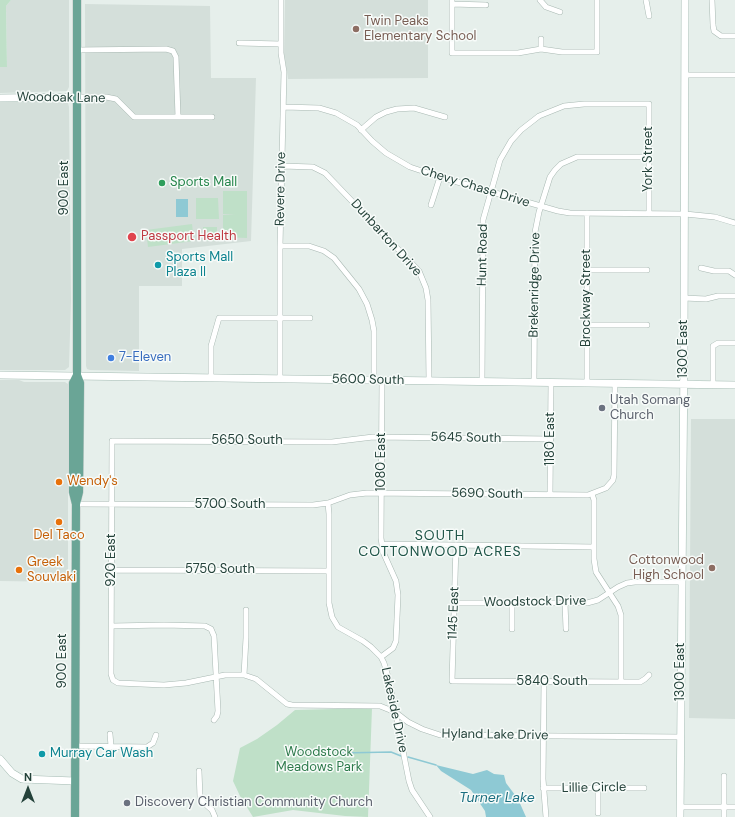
<!DOCTYPE html>
<style>
body{margin:0}
#map{position:relative;width:735px;height:817px;overflow:hidden;background:#e6efeb;font-family:"DM Sans",sans-serif}
canvas{display:block}
.north{position:absolute;left:8px;top:769px;width:40px;height:40px;-webkit-text-stroke:3px #f7fbf9;paint-order:stroke;rotate:0deg;font-size:11px;font-weight:700;line-height:16px;text-align:center;color:#24423a}
.north::after{content:'';display:block;margin:auto;width:14px;height:18px;background:#24423a;clip-path:polygon(50% 0,100% 100%,50% 72%,0 100%)}
</style>
<div id="map">
<canvas width="735" height="817"></canvas>
<div class="north">N</div>
</div>
<script>
const ctx = document.querySelector('canvas').getContext('2d');
ctx.lineJoin = 'round';
function fillPath(path, color) {
  ctx.fillStyle = color;
  ctx.fill(path, 'evenodd');
}
function poly(rows) {
  const path = new Path2D();
  for (const r of rows) {
    path.moveTo(r[0], r[1]);
    for (let i = 2; i < r.length; i += 2) path.lineTo(r[i], r[i + 1]);
  }
  return path;
}
function strokePath(path, color, width, dash) {
  ctx.strokeStyle = color;
  ctx.lineWidth = width;
  ctx.lineCap = dash ? 'butt' : 'round';
  ctx.setLineDash(dash || []);
  ctx.stroke(path);
}
function drawText(font, color, halo, rows, align = 'center') {
  ctx.font = font + ' "DM Sans",sans-serif';
  ctx.lineWidth = 3;
  ctx.setLineDash([]);
  ctx.textBaseline = 'middle';
  ctx.strokeStyle = halo;
  ctx.fillStyle = color;
  for (const [text, x, y, turn = 0] of rows) {
    ctx.save();
    ctx.translate(x, y);
    ctx.rotate((+turn || 0) * Math.PI / 180);
    ctx.textAlign = isNaN(turn) ? turn : align;
    if (halo) ctx.strokeText(text, 0, 0);
    ctx.fillText(text, 0, 0);
    ctx.restore();
  }
}
fillPath(poly([
 [11,0,69,0,69,87,67,91,0,93,0,67,7,67,6,6],
 [285,0,428,0,428,78,288,79,284,53],
 [85,4,210,6,211,78,256,78,251,241,182,249,182,286,139,286,139,371,90,370,87,369,86,366],
 [64,101,68,103,69,107,71,300,69,367,65,370,0,370,0,102],
 [0,380,19,380,24,382,65,382,68,384,68,582,0,581],
 [691,419,735,419,735,719,689,718]
]), '#d4dfda');
fillPath(poly([
 [0,0,11,0,6,6,7,67,0,67],
 [223,191,247,191,247,238,223,237,223,215,235,215,223,214],
 [196,198,218,198,219,219,196,219],
 [192,224,194,241,148,247,146,230],
 [203,227,217,227,217,241,203,241],
 [372,708,368,817,345,816,293,810,253,817,240,796,233,781,240,748,257,739,277,725,295,710]
]), '#bfe0c8');
fillPath(poly([
 [176,199,188,199,188,217,176,217],
 [436,765,473,774,487,770,494,774,504,775,506,783,518,799,526,817,486,817,485,811,471,790,441,771]
]), '#8ec9d4');
strokePath(poly([
 [333,750,342,753,391,752,401,756],
 [408,757,436,765]
]), '#8ec9d4', 1.5);
const street = poly([
 [452,0,452,53,518,53,541,49,562,52,597,52,597,0],
 [540,0,546,7,560,12],
 [646,0,649,16],
 [712,0,713,25,714,31,721,36,735,36],
 [452,4,486,5],
 [541,39,541,49],
 [239,43,281,44],
 [77,50,166,49,173,51,176,57,178,117],
 [685,75,735,75],
 [77,97,106,97,116,99,134,117,212,117],
 [284,107,319,108,336,113,357,125,372,141,386,153,410,167,440,177,558,211,570,213,685,214,715,217,735,223],
 [361,130,376,117,386,112,397,109,414,108,445,117],
 [282,166,313,167,325,173,419,271,426,288,428,300,429,380],
 [431,205,440,177],
 [587,213,587,383],
 [280,246,309,246,324,251,334,258,359,289,367,304,372,320,374,331,374,380],
 [701,268,714,271,729,271,735,275],
 [587,270,647,270],
 [684,298,706,299,718,296,735,296],
 [587,325,647,325],
 [211,377,211,346,219,318,310,318],
 [280,378,280,246,284,72,281,53,281,0],
 [482,381,483,220,500,160,511,141,521,130,539,116,564,106,584,104,649,104,649,214],
 [534,382,535,232,539,212,550,177,555,170,561,164,577,157,649,157],
 [713,384,713,346,718,343,735,343],
 [551,439,373,437,332,442,112,441,111,674,113,680,118,683,164,685,186,683,225,675,244,675,256,679,287,704,292,705,380,706,395,712,408,722,422,729,440,735,681,737],
 [592,494,594,500,594,559,596,572,618,606,621,615,621,682],
 [550,495,551,382],
 [328,503,329,514,329,603,332,617,338,627,363,641,371,647,381,657,384,663,389,680,409,781,412,790,430,817],
 [76,504,313,505,328,503,350,495,367,493,588,495,606,488,613,480,614,475,615,383],
 [382,544,594,547],
 [456,545,452,681,631,682,640,682,645,679,649,675],
 [111,570,329,571],
 [455,603,587,603,598,600,618,587,627,583,635,582,682,582],
 [512,603,512,629],
 [565,603,566,629],
 [112,626,164,625,205,626,211,629,214,636,218,711,217,716,214,720],
 [381,657,393,648,396,641,398,595,396,581,383,552,381,538,382,380],
 [244,675,246,638,246,610],
 [544,682,543,779,546,817],
 [110,734,111,746],
 [75,746,147,747,153,743,156,735],
 [199,771,200,797,204,803,212,810,215,817],
 [724,776,724,817],
 [543,788,644,788],
 [598,788,598,813],
 [680,807,735,807]
]);
const secondary = poly([
 [0,98,77,97],
 [0,375,735,385],
 [0,759,12,773,22,779,75,781],
 [680,817,684,356,685,0]
]);
const primary = poly([
 [76,504,79,492,80,383,77,375,77,0],
 [75,817,76,504,73,492,73,383,77,375]
]);
strokePath(street, '#a8b8b2', 6);
strokePath(secondary, '#a4bbb3', 8);
strokePath(primary, '#c2cac8', 9);
strokePath(street, '#fff', 5);
strokePath(secondary, '#fff', 7);
strokePath(primary, '#6aa596', 8);
for (const [x, y, r, color] of [
 [356,29,4,"#8d6e63"],
 [162,183,4,"#2e9e5b"],
 [132,237,5,"#e0444e"],
 [158,265,4,"#0f9aa8"],
 [111,358,4,"#3f7fe0"],
 [602,408,4,"#6b7280"],
 [59,482,4,"#e8710a"],
 [59,522,4,"#e8710a"],
 [712,568,4,"#8d6e63"],
 [19,570,4,"#e8710a"],
 [42,754,4,"#0f9aa8"],
 [127,803,4,"#6b7280"]
]) {
  const dot = new Path2D();
  dot.arc(x, y, r, 0, 2 * Math.PI);
  ctx.fillStyle = color;
  ctx.fill(dot);
  strokePath(dot, '#f7fbf9', 1.5);
}
drawText('13px', '#785e54', '#f7fbf9', [
 ["Twin Peaks",364,22],
 ["Elementary School",364,37],
 ["Cottonwood",704,561,"right"],
 ["High School",704,576,"right"]
], 'left');
drawText('13px', '#24423a', '#f7fbf9', [
 ["Woodoak Lane",61,98,1],
 ["York Street",649,159,-90],
 ["Chevy Chase Drive",475,187,17],
 ["900 East",65,188,-90],
 ["Revere Drive",281,189,-89],
 ["Dunbarton Drive",386,238,48],
 ["Hunt Road",483,255,-89],
 ["Brekenridge Drive",535,285,-89],
 ["Brockway Street",587,298,-90],
 ["1300 East",684,349,-90],
 ["5600 South",368,380,1],
 ["5645 South",466,438,1],
 ["1180 East",551,439,-90],
 ["5650 South",247,441],
 ["1080 East",382,462,-90],
 ["5690 South",487,494,1],
 ["5700 South",230,505],
 ["920 East",112,560,-90],
 ["5750 South",220,570],
 ["Woodstock Drive",535,602,-1],
 ["1145 East",454,613,-88],
 ["900 East",63,661,-90],
 ["1300 East",681,672,-90],
 ["5840 South",552,682],
 ["Lakeside Drive",394,710,78],
 ["Hyland Lake Drive",495,735,1],
 ["Lillie Circle",594,788,-1]
]);
drawText('13px', '#27864d', '#f7fbf9', [
 ["Sports Mall",170,183]
], 'left');
drawText('13px', '#be3a42', '#f7fbf9', [
 ["Passport Health",141,237]
], 'left');
drawText('13px', '#0d838f', '#f7fbf9', [
 ["Sports Mall",166,258],
 ["Plaza II",166,273],
 ["Murray Car Wash",50,754]
], 'left');
drawText('13px', '#366cbe', '#f7fbf9', [
 ["7-Eleven",119,358]
], 'left');
drawText('13px', '#5b616d', '#f7fbf9', [
 ["Utah Somang",610,401],
 ["Church",610,416],
 ["Discovery Christian Community Church",135,803]
], 'left');
drawText('13px', '#c56008', '#f7fbf9', [
 ["Wendy's",67,482],
 ["Del Taco",59,536,"center"],
 ["Greek",27,563],
 ["Souvlaki",27,578]
], 'left');
drawText('13px', '#2d7a4b', '#f7fbf9', [
 ["Woodstock",319,753],
 ["Meadows Park",319,768]
]);
ctx.letterSpacing = '1px';
drawText('14px', '#1f5548', '#f7fbf9', [
 ["SOUTH",440,536],
 ["COTTONWOOD ACRES",440,552]
]);
ctx.letterSpacing = '0px';
drawText('italic 14px', '#1c6f80', '#f7fbf9', [
 ["Turner Lake",497,798]
]);
</script>
